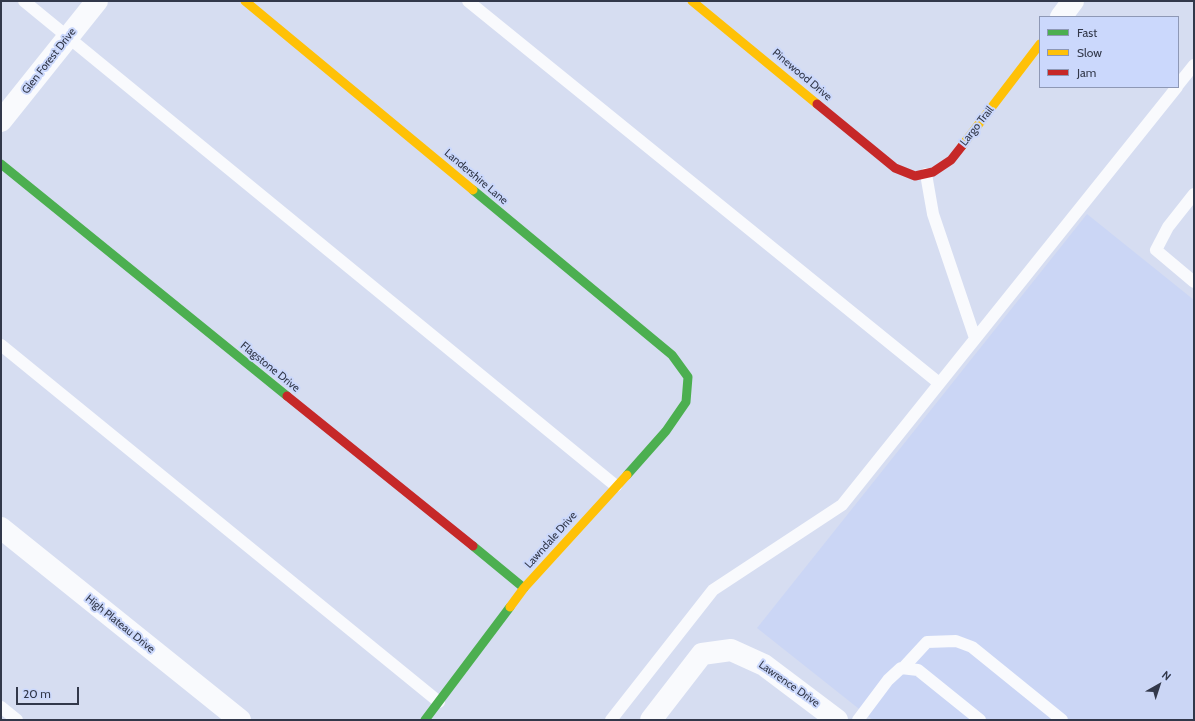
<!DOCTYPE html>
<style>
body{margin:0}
#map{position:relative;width:1195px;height:721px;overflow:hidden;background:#d6ddf1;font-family:Cabin,sans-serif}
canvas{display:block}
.frame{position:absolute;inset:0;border:2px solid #32384a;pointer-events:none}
.legend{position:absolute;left:1039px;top:16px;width:140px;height:72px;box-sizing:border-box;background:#cbd8fc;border:1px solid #8e98b5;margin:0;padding:5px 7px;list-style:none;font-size:12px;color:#32384a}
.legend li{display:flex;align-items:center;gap:8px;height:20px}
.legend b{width:20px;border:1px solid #8e98b5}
.north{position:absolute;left:1139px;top:665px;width:40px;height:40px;-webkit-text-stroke:3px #cbd8fc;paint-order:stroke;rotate:39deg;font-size:11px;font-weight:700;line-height:16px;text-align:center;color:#32384a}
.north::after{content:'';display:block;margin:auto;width:14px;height:18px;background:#32384a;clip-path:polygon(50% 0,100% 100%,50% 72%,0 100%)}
.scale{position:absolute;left:16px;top:687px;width:63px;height:18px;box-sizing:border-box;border:2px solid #32384a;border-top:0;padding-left:5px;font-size:12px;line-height:14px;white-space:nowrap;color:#32384a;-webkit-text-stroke:3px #cbd8fc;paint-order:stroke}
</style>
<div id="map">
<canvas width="1195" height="721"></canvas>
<div class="frame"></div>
<ul class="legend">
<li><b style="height:5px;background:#4caf50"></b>Fast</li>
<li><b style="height:5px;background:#ffc107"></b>Slow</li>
<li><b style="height:5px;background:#c62828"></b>Jam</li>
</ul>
<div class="north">N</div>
<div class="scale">20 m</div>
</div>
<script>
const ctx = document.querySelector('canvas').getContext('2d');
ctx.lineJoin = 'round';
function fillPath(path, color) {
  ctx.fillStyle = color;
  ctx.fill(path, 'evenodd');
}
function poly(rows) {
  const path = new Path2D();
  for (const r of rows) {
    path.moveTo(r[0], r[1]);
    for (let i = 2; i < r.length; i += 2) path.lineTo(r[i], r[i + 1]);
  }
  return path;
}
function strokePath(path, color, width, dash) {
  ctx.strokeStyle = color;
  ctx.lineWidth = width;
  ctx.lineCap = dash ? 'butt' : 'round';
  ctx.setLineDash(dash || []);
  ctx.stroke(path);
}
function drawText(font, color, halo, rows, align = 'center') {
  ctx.font = font + ' Cabin,sans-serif';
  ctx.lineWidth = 4;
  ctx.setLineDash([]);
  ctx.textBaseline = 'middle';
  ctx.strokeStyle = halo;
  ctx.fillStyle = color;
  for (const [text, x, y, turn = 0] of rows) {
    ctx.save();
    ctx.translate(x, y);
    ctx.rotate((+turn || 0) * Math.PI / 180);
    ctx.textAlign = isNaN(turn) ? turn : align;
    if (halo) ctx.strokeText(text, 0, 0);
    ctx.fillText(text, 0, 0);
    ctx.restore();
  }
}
fillPath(poly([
 [1087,214,1194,300,1194,720,873,720,757,628]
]), '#cbd6f5');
strokePath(poly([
 [24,1,616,486],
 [468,1,939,383],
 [1178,85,1194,65],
 [926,174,933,214,975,338],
 [1194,194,1168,227,1156,250,1194,282],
 [1,345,439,702],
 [903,668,927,642,956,641,972,647,1062,720],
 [1,707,17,720],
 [611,720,713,590,842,505,1177,87],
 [858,720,888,680,901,668,918,670,980,720]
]), '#f9fafd', 12);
strokePath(poly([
 [1061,17,1073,1],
 [1,121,97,1],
 [1,528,240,720],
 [651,720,702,654,731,650,764,665,837,720]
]), '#f9fafd', 22);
strokePath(poly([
 [1,164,287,396],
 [473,190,672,355,688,377,686,402,666,431,627,475],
 [473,546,524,588],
 [425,720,510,607]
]), '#4caf50', 9);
strokePath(poly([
 [245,1,473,190],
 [692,1,817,104],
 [962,146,1040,44],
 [510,607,524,588,627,475]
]), '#ffc107', 9);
strokePath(poly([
 [817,104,895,168,915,176,933,172,951,160,962,146],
 [287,396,473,546]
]), '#c62828', 9);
drawText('11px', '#32384a', '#cbd8fc', [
 ["Glen Forest Drive",49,61,-52],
 ["Pinewood Drive",802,75,40],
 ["Largo Trail",977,126,-52],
 ["Landershire Lane",476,177,40],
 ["Flagstone Drive",270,367,39],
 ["Lawndale Drive",551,540,-48],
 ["High Plateau Drive",120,624,39],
 ["Lawrence Drive",789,684,35]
]);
</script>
